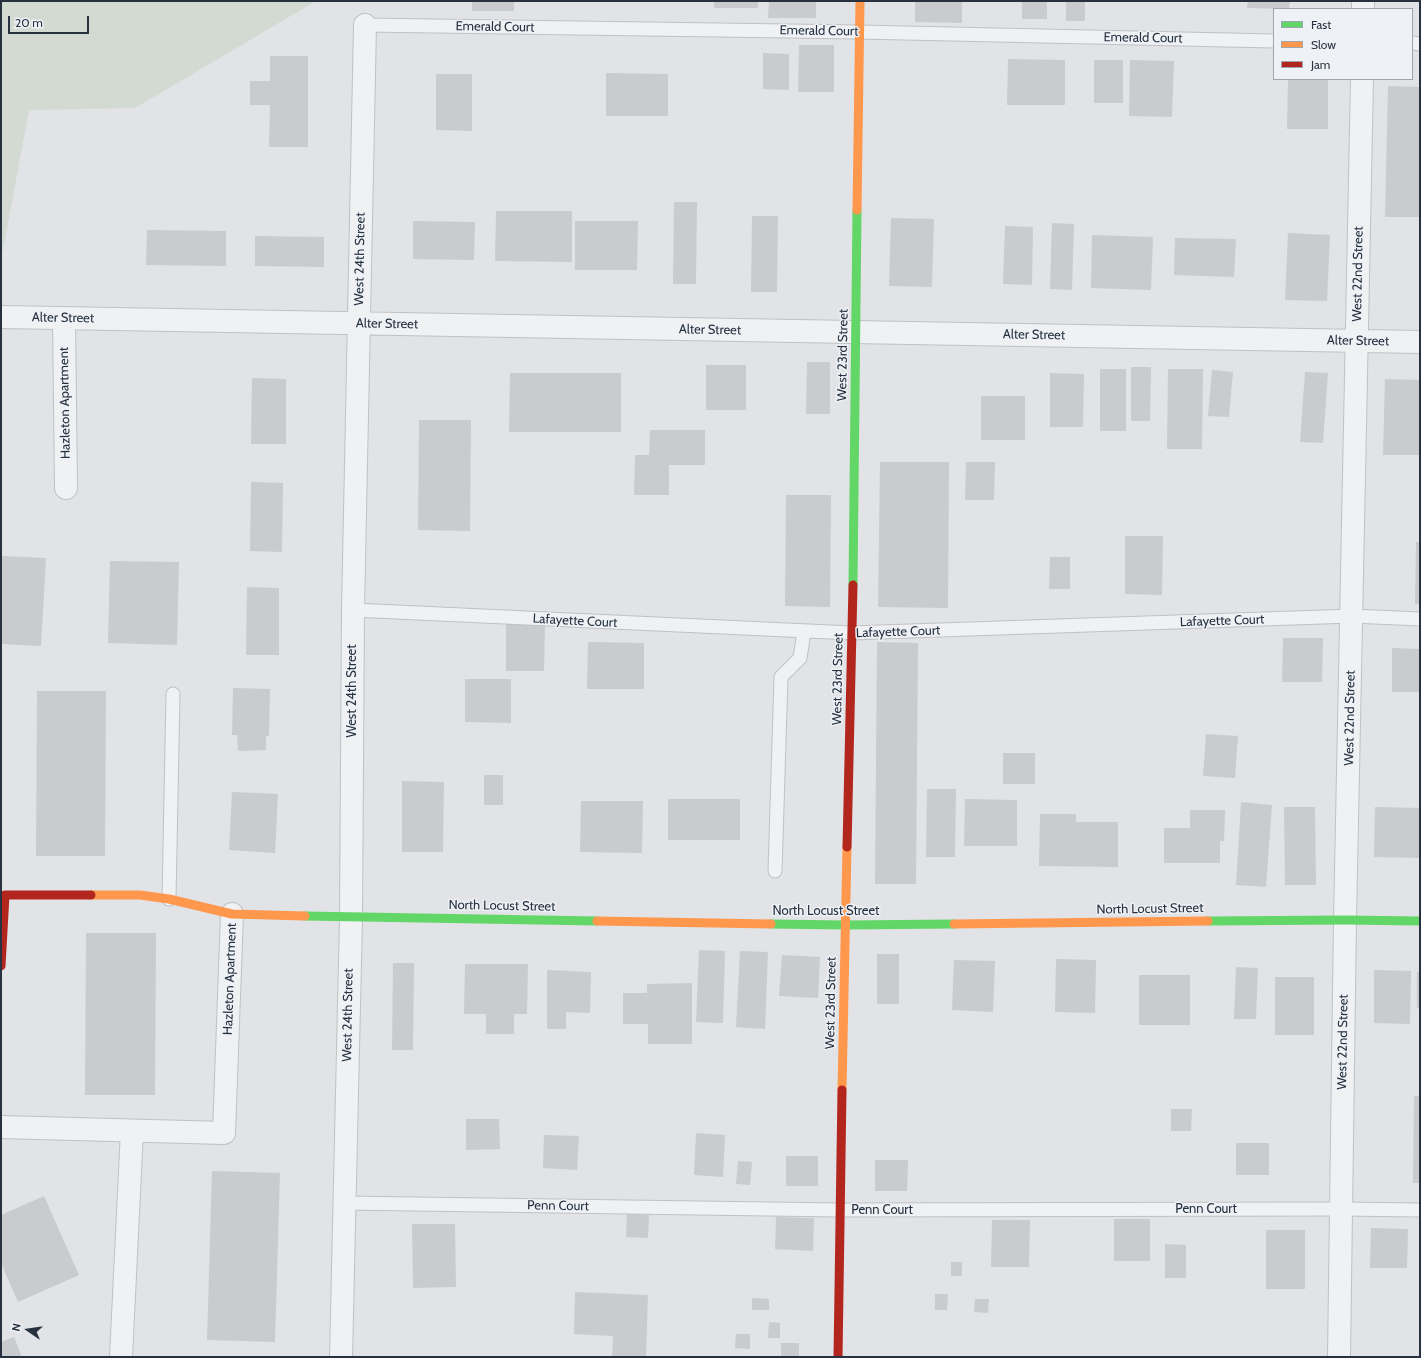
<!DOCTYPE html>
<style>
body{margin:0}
#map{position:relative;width:1421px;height:1358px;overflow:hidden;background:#e1e3e6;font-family:Cabin,sans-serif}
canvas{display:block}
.frame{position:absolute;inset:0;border:2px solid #28313f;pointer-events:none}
.legend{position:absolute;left:1273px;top:8px;width:140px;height:72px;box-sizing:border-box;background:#eef2f6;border:1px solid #9fa5ad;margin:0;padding:5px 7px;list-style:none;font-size:12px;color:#28313f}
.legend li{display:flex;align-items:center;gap:8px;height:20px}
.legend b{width:20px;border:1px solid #9fa5ad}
.north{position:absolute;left:8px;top:1310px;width:40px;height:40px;-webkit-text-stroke:3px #eef2f6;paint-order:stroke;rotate:283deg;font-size:11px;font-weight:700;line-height:16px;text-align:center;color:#28313f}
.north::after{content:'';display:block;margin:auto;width:14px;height:18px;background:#28313f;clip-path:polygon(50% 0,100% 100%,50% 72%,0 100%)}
.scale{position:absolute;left:8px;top:16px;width:81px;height:18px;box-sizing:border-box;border:2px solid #28313f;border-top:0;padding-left:5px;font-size:12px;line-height:14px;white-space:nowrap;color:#28313f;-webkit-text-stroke:3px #eef2f6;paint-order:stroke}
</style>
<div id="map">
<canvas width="1421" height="1358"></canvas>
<div class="frame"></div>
<ul class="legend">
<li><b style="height:5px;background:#63d668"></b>Fast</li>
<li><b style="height:5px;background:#ff974d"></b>Slow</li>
<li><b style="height:5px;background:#b3261e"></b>Jam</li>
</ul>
<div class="north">N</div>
<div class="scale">20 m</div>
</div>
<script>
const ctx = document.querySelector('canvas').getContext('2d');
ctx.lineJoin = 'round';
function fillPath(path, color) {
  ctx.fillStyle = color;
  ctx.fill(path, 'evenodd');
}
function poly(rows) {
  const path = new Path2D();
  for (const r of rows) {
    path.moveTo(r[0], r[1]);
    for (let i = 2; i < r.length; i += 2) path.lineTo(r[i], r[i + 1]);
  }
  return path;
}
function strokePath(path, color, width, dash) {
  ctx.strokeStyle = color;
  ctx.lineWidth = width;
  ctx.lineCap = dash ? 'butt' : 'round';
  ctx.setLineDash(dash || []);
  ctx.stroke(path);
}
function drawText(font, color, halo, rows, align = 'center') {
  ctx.font = font + ' Cabin,sans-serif';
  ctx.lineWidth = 3;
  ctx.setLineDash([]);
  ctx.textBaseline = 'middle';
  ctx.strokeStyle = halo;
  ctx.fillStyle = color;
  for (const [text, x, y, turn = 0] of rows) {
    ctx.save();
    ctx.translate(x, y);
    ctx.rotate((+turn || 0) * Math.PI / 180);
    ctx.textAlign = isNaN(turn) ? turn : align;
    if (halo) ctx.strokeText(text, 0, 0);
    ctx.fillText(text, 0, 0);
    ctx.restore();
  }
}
fillPath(poly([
 [1,1,316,1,135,108,29,110,1,260]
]), '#d2dad1');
fillPath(poly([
 [472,1,514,1,514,11,472,11],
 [714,1,758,1,758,8,714,8],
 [769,1,816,1,816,18,768,18],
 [915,1,962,1,962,23,915,22],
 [1022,1,1047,1,1047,19,1022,19],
 [1066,1,1085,1,1085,21,1066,21],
 [1248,1,1290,1,1289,9,1247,8],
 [799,45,834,45,834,92,798,92],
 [763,53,789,54,789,90,763,89],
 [270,56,308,56,308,147,269,147,270,105,250,105,250,81,270,81],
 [1008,59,1065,60,1065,105,1007,105],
 [1094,60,1123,60,1123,103,1094,103],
 [1130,60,1174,61,1172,117,1129,116],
 [606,73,668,74,668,116,606,116],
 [436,74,472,74,472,131,436,130],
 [1288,79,1328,79,1328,129,1287,129],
 [1388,86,1420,87,1420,217,1385,217],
 [674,202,697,202,696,284,673,284],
 [496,211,572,211,572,262,495,261],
 [752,216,778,216,777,292,751,292],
 [891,218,934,219,932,287,889,286],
 [413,221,475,222,474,260,413,259],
 [575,221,638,221,637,270,575,270],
 [1052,223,1074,224,1072,290,1050,289],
 [1005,226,1033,227,1032,285,1003,284],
 [147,230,226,231,226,266,146,265],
 [1288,233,1330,235,1327,301,1285,300],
 [1092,235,1153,237,1151,290,1091,288],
 [255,236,324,237,324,267,255,266],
 [1175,238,1236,239,1234,277,1174,275],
 [807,362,830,362,830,414,806,414],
 [706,365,746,365,746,410,706,410],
 [1131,367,1151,367,1150,421,1131,421],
 [1100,369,1126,369,1126,431,1100,431],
 [1168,369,1203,369,1202,449,1167,449],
 [1212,370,1233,372,1229,417,1208,416],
 [1305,372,1328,373,1323,443,1300,442],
 [510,373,621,373,621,432,509,432],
 [1050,373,1084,374,1083,427,1050,427],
 [252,378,286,379,286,444,251,444],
 [1385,379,1420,380,1420,455,1383,455],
 [981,396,1025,396,1025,440,981,440],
 [419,420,471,420,470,531,418,530],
 [650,430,705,430,705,465,669,465,669,495,634,495,635,455,649,455],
 [880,462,949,462,948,608,878,607],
 [966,462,995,462,994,500,965,500],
 [251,482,283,483,282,552,250,551],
 [786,495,831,495,830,607,785,606],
 [1125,536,1163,536,1162,595,1125,594],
 [1416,542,1420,542,1420,604,1415,604],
 [1,556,46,558,41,646,1,644],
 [1050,557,1070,557,1070,589,1049,589],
 [110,561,179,562,177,645,108,643],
 [247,587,279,588,279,655,246,655],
 [506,624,545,624,544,671,506,671],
 [1283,638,1323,638,1322,682,1282,682],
 [588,642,644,643,644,689,587,689],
 [877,642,918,643,916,884,875,884],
 [1392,648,1420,649,1420,692,1392,692],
 [465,679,511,679,511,723,465,722],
 [233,688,270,689,269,736,266,736,266,750,238,751,237,735,232,735],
 [37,691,106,691,105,856,36,856],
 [1206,734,1238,736,1235,778,1203,776],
 [1003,753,1035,753,1035,784,1003,784],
 [484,775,503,775,503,805,484,805],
 [402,781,444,782,443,852,402,852],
 [927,789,956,789,955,857,926,857],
 [232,792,278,794,275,853,229,850],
 [668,799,740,799,740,840,668,840],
 [965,799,1017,800,1017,846,964,846],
 [581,801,643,801,642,853,580,852],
 [1241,802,1272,805,1266,887,1236,885],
 [1284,807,1315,807,1316,885,1285,885],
 [1375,807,1420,808,1420,858,1374,857],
 [1190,810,1225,810,1224,841,1220,841,1220,863,1164,863,1164,828,1190,828],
 [1040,814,1076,814,1076,822,1118,822,1118,867,1039,866],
 [86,933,156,933,155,1095,85,1095],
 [699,950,725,951,723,1023,696,1022],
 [740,951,768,952,765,1029,736,1027],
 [877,954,899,954,899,1004,877,1004],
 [782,955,820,957,818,998,779,996],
 [1056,959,1096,960,1095,1013,1055,1012],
 [954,960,995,961,993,1012,952,1010],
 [393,963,414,963,413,1050,392,1050],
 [465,964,528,964,527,1014,514,1014,514,1034,486,1034,486,1014,464,1014],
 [1236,967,1258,968,1256,1019,1234,1019],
 [547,970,591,972,590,1013,566,1012,566,1029,547,1029],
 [1374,970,1411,971,1410,1024,1374,1023],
 [1417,972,1420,972,1420,1008,1417,1008],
 [1139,975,1190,975,1190,1025,1139,1025],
 [1275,977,1314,977,1314,1035,1275,1035],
 [692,983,692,1044,648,1044,648,1024,623,1024,623,993,647,993,647,984],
 [1414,1096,1420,1096,1420,1183,1413,1183],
 [1171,1109,1192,1109,1191,1131,1171,1131],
 [466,1119,499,1119,500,1149,466,1150],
 [696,1133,725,1135,723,1177,694,1175],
 [544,1135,579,1136,577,1170,543,1168],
 [1236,1143,1269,1143,1269,1175,1236,1175],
 [786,1156,818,1156,818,1186,786,1186],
 [875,1160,908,1160,907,1191,875,1191],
 [738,1161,752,1162,750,1185,736,1184],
 [212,1171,280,1173,275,1342,207,1340],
 [44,1196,79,1275,18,1302,1,1263,1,1215],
 [627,1214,649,1215,648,1238,626,1237],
 [776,1217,814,1218,813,1251,775,1249],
 [1114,1219,1150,1219,1150,1261,1114,1261],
 [992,1220,1030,1220,1029,1267,991,1267],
 [412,1224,455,1224,456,1287,413,1288],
 [1371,1228,1408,1229,1407,1268,1370,1268],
 [1266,1230,1305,1230,1305,1289,1266,1289],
 [1165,1244,1186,1245,1186,1278,1165,1278],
 [951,1262,962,1262,962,1276,951,1276],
 [575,1292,648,1295,646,1357,612,1357,613,1336,574,1334],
 [935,1294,948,1294,947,1310,935,1310],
 [752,1298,769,1299,769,1310,752,1310],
 [975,1299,989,1299,988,1313,974,1312],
 [769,1322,780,1323,780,1338,768,1338],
 [736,1334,750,1334,750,1349,735,1348],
 [14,1337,22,1357,1,1357,1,1342],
 [781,1343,799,1343,799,1357,781,1357]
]), '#c9cbce');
const lane = poly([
 [365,25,859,32,1274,41],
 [1412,43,1420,44],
 [353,610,852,633,1352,616,1420,619],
 [775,871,781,677,800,658,804,632],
 [169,899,173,694],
 [344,1203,840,1210,1340,1209,1420,1210]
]);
const street = poly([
 [1363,9,1363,1],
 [1,317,1420,342],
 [64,318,66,488],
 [1,1127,224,1133,232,914],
 [121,1357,132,1131],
 [341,1357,351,917,353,610,365,25],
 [1339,1357,1345,920,1362,79]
]);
strokePath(lane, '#bfc1c4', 15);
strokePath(street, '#bfc1c4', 24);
strokePath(lane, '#f0f1f3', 13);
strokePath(street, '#f0f1f3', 22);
strokePath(poly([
 [853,585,857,210],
 [305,916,597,921],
 [1208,921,1345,920,1420,921],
 [771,924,845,925,954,924]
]), '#63d668', 9);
strokePath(poly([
 [857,210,860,1],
 [91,895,140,895,169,899,232,914,305,916],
 [597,921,771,924],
 [954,924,1208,921],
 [842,1090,847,847]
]), '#ff974d', 9);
strokePath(poly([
 [847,847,853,585],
 [1,966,5,895,91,895],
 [838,1357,842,1090]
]), '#b3261e', 9);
drawText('13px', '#28313f', '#eef2f6', [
 ["Emerald Court",495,27,1],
 ["Emerald Court",819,31,1],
 ["Emerald Court",1143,38,1],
 ["West 24th Street",360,259,-89],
 ["West 22nd Street",1358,274,-89],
 ["Alter Street",63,318,1],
 ["Alter Street",387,324,1],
 ["Alter Street",710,330,1],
 ["Alter Street",1034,335,1],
 ["Alter Street",1358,341,1],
 ["West 23rd Street",843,355,-89],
 ["Hazleton Apartment",65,403,-91],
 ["Lafayette Court",575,621,3],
 ["Lafayette Court",1222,621,-2],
 ["Lafayette Court",898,632,-2],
 ["West 23rd Street",838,679,-89],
 ["West 24th Street",352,691,-90],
 ["West 22nd Street",1350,718,-89],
 ["North Locust Street",502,906,1],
 ["North Locust Street",1150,909,-1],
 ["North Locust Street",826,911],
 ["Hazleton Apartment",230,979,-88],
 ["West 23rd Street",831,1003,-89],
 ["West 24th Street",348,1015,-89],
 ["West 22nd Street",1343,1042,-89],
 ["Penn Court",558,1206,1],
 ["Penn Court",1206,1209],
 ["Penn Court",882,1210]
]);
</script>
